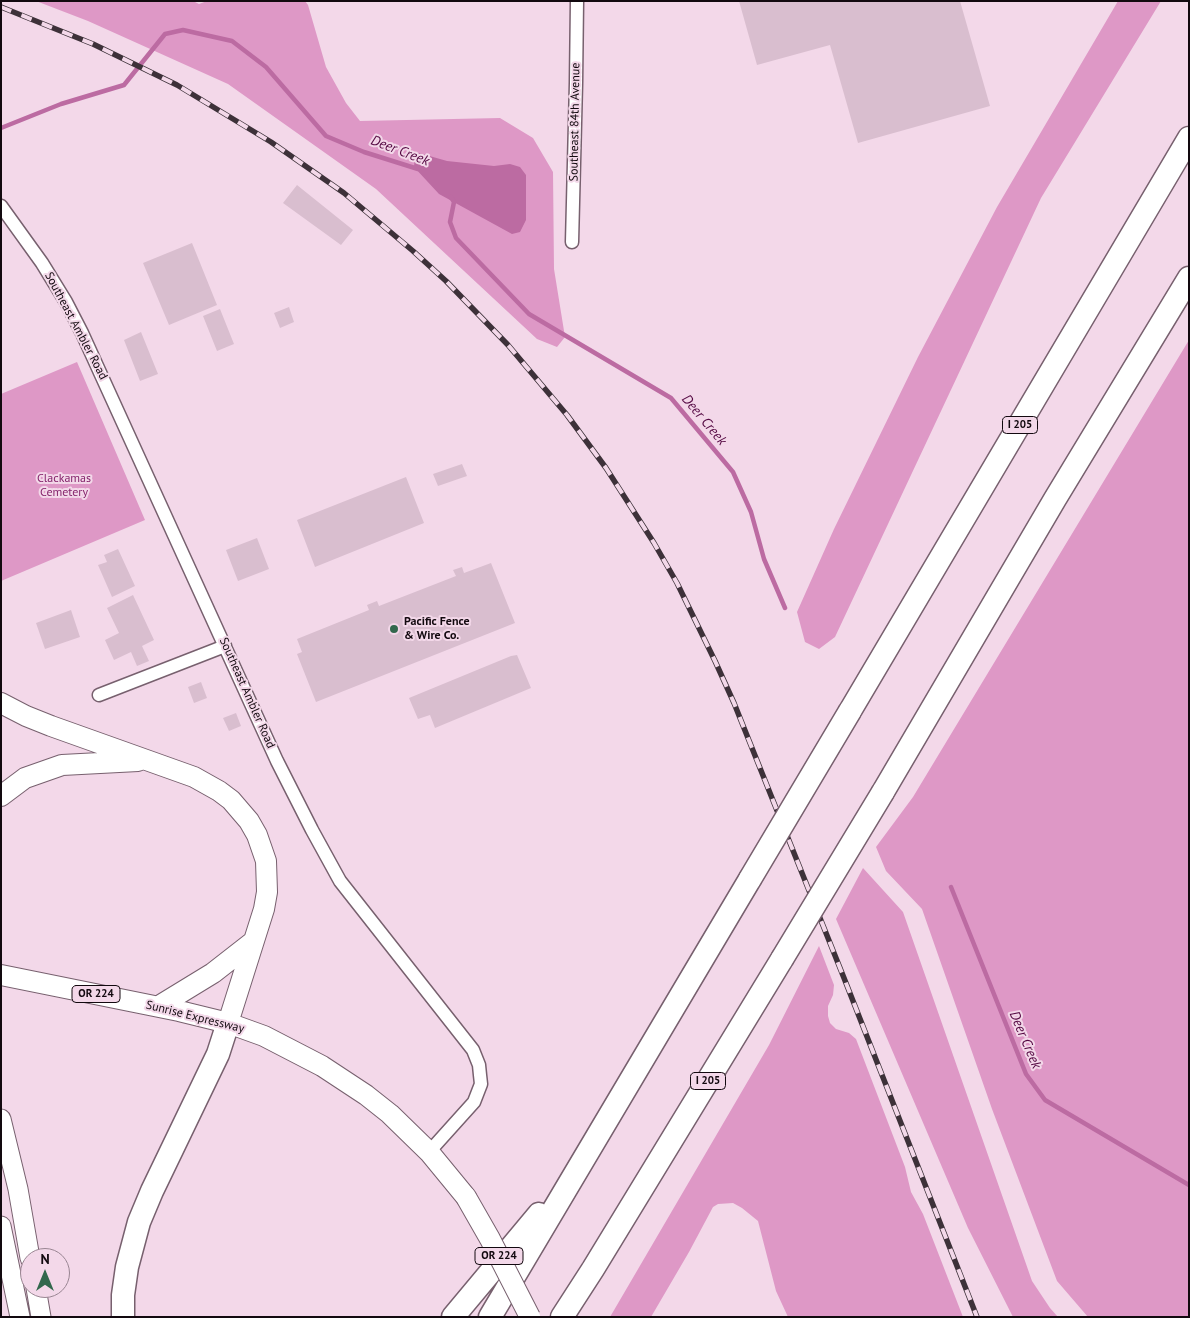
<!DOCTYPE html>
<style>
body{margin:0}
#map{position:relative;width:1190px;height:1318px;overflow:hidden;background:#f3d8e9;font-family:"PT Sans",sans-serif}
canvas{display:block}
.frame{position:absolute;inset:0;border:2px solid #12090f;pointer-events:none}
.north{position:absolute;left:20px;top:1248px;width:50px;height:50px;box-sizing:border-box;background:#f3d8e9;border:1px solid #998592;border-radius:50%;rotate:0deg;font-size:14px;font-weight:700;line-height:20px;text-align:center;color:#12090f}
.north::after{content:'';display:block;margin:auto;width:18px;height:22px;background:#32684d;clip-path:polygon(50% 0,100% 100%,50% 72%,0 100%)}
</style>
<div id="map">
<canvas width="1190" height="1318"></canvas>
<div class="frame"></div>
<div class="north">N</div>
</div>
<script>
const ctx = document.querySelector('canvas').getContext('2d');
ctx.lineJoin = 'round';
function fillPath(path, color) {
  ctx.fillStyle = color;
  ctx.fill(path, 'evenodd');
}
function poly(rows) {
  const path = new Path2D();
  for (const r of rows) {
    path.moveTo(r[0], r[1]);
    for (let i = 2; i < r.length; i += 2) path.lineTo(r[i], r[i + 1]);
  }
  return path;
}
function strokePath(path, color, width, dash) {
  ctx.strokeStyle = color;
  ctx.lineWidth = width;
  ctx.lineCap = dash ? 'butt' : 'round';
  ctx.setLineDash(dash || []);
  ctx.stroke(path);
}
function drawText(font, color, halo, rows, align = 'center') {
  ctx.font = font + ' "PT Sans",sans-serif';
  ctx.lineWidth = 4;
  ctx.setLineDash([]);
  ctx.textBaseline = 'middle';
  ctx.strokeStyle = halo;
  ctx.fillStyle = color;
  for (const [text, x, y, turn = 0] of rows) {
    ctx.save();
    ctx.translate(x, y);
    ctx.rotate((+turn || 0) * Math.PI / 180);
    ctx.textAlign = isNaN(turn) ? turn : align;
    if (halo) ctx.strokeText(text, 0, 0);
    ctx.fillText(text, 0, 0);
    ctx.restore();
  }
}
fillPath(poly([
 [36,1,193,1,199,4,207,1,305,1,308,5,326,67,346,103,360,121,500,118,533,138,553,172,554,269,565,337,557,347,537,339,376,189,228,84,88,21],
 [1118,1,1161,1,1041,198,835,637,819,649,805,642,797,612,834,529,918,357,997,207],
 [1189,340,1189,1317,1088,1317,1057,1281,992,1109,922,909,886,871,876,847,913,797],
 [77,362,145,520,1,581,1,394],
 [863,868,903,912,1032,1281,1050,1308,1058,1317,1013,1317,968,1228,836,919],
 [819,946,834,985,833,995,828,1006,828,1016,830,1023,836,1029,849,1033,856,1039,905,1167,911,1192,923,1214,963,1317,788,1317,776,1291,758,1221,742,1208,733,1203,718,1204,713,1207,689,1252,651,1317,610,1317,769,1045]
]), '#de98c6');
fillPath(poly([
 [419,153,447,161,494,166,510,164,520,167,526,175,526,220,520,232,512,234,439,194,414,167,415,156]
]), '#bc6ba2');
strokePath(poly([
 [1,128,61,104,124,85,165,34,183,30,232,41,266,67,326,136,364,152,418,169],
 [451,197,454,202,450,222,456,238,529,314,671,398,733,472,751,512,764,559,785,608],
 [951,887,1026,1074,1045,1100,1189,1185]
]), '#bc6ba2', 4.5);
fillPath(poly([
 [739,1,960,1,990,106,858,143,830,45,757,65],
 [297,185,353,230,341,245,283,203],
 [192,243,217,305,169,325,143,263],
 [289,307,294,322,280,328,274,313],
 [220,309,234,344,217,351,203,316],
 [141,332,158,374,140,381,124,340],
 [462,464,467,476,438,486,433,474],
 [406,477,424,523,315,567,297,520],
 [257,538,269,569,238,581,226,550],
 [118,549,135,586,112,597,98,565,107,562,104,555],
 [491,563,515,623,316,702,297,654,302,652,297,639,369,610,367,605,377,601,379,606,456,576,453,570,462,567,464,573],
 [133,595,154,640,142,646,149,661,137,666,131,652,114,660,105,640,119,633,107,608],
 [71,610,80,637,45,649,36,623],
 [517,655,531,688,435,728,430,715,418,719,409,698,511,656],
 [201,682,207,698,194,703,188,687],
 [236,713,241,726,229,731,223,718]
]), '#d9becf');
const minor = poly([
 [1,206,42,263,66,302,82,333,277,761,312,830,340,881,473,1050,479,1065,480,1075,481,1084,474,1102,429,1152],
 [572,242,576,83,577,1],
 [99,695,225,646]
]);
const primary = poly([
 [1,1119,18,1189,30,1258],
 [1,1226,20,1317],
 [36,1288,41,1317]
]);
const trunk = poly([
 [1,703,26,716,51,726,194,777,219,791,231,800,249,821,257,835,266,861,267,892,264,909,228,1023],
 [1,796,25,778,62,765,138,761],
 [1,975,179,1011,228,1023,264,1036,322,1066,366,1095,390,1114,429,1152,466,1197],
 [159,1006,213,973,254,941]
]);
const motorway = poly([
 [850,711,1189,138],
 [883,792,1055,499,1189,278],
 [123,1317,123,1295,127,1267,139,1222,152,1191,218,1054,228,1023],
 [453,1317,539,1214],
 [490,1317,750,879],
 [562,1317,593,1269,782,959]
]);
strokePath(minor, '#77606e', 15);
strokePath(primary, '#77606e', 21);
strokePath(trunk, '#77606e', 22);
strokePath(motorway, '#77606e', 25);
strokePath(minor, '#fff', 12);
strokePath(primary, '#fff', 19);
strokePath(trunk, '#fff', 20);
strokePath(motorway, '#fff', 22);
const rail = poly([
 [1,7,93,44,177,85,271,142,344,193,413,251,446,281,508,345,567,415,606,468,654,543,677,583,715,661,734,703,844,978,977,1317]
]);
strokePath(rail, '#3d3139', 5.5);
strokePath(rail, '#f3d8e9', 4, [11]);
const trunkBridge = poly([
 [466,1197,490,1239,530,1317]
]);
const motorwayBridge = poly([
 [750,879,850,711],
 [782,959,883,792]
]);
strokePath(trunkBridge, '#77606e', 22, []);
strokePath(motorwayBridge, '#77606e', 25, []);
strokePath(trunkBridge, '#fff', 20);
strokePath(motorwayBridge, '#fff', 22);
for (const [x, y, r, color] of [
 [394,629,5,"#32684d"]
]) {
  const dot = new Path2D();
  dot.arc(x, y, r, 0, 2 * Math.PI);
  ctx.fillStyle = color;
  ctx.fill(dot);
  strokePath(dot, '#f3d8e9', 2);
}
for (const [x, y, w] of [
 [1020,425,35],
 [96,994,48],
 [708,1081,35],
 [499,1256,48]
]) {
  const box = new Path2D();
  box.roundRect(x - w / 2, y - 8.5, w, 17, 4);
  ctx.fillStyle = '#f3d8e9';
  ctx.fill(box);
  strokePath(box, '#12090f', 1);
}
drawText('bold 11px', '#12090f', null, [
 ["I 205",1020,425],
 ["OR 224",96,994],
 ["I 205",708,1081],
 ["OR 224",499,1256]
]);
drawText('12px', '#12090f', '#f3d8e9', [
 ["Southeast 84th Avenue",575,122,-89],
 ["Southeast Ambler Road",76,326,62],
 ["Southeast Ambler Road",247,693,66],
 ["Sunrise Expressway",195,1017,14]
]);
drawText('12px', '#85246c', '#f3d8e9', [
 ["Clackamas",64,479],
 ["Cemetery",64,493]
]);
drawText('bold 12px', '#12090f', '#f3d8e9', [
 ["Pacific Fence",404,622],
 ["& Wire Co.",404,636]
], 'left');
drawText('italic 14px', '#540842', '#f3d8e9', [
 ["Deer Creek",400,151,21],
 ["Deer Creek",704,420,50],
 ["Deer Creek",1025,1040,67]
]);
</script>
